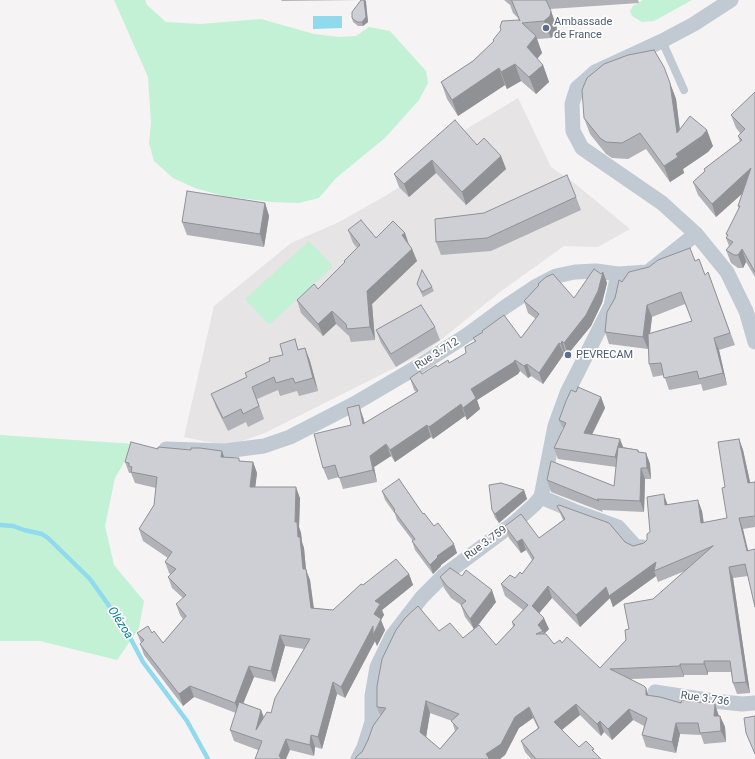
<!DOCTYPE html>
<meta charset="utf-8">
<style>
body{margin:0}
canvas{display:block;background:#f5f3f3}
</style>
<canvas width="755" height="759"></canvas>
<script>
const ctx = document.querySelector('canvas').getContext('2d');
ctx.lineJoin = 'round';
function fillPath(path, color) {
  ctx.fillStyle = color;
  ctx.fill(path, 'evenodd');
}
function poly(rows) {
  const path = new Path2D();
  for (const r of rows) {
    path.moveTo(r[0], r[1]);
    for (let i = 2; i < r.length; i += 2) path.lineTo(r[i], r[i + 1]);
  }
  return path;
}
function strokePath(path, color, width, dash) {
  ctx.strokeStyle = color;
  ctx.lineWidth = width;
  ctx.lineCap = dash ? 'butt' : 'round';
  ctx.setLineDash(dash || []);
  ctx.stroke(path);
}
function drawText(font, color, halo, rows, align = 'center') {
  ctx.font = font + ' Roboto,sans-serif';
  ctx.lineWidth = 3.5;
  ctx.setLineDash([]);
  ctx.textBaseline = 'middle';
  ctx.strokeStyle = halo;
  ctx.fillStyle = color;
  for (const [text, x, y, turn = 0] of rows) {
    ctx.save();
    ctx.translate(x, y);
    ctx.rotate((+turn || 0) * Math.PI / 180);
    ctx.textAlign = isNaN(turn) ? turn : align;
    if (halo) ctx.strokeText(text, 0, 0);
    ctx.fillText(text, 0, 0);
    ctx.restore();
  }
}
fillPath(poly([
 [518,98,551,167,573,182,630,229,598,247,564,246,500,292,426,352,265,433,228,446,184,437,214,306,291,243,339,222,387,195,399,187,460,133]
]), '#e6e4e5');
fillPath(poly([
 [114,0,145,0,147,5,166,22,200,24,261,19,314,34,339,37,356,36,369,27,390,31,426,71,428,83,419,100,385,138,336,178,319,198,299,203,272,202,223,196,195,188,173,178,154,161,149,143,151,123,148,77],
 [643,0,692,0,654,21,642,22,632,16,630,11,633,6],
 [309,241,333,266,269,325,245,299],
 [0,435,135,444,115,478,105,526,114,565,144,601,139,628,117,660,40,641,0,641]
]), '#c3f1d5');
fillPath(poly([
 [313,16,342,16,342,28,313,29]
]), '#90daee');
strokePath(poly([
 [0,525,13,526,24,530,42,534,48,538,90,579,125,628,143,662,187,721,208,759]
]), '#90daee', 4.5);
strokePath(poly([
 [662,41,684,90]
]), '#c1cad2', 8);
strokePath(poly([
 [731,0,694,24,662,41,595,72,577,88,572,104,573,131,582,148,662,203,696,234,727,272,746,311,755,342],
 [166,449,225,451,264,446,290,437,354,404,422,364,467,335,505,307,535,287,556,276,575,272,596,271,618,274,648,272,696,234],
 [541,497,574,511,618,527,636,547,643,547],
 [655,692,713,701,742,704,755,703],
 [358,759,364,747,372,722,372,696,377,667,392,636,422,597,443,576,514,523,534,505,541,497,555,426,567,393,611,306,618,274]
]), '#c1cad2', 15);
fillPath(poly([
 [281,0,379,0,365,0,368,22,363,26,358,26,353,22,352,18,361,0,282,1],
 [504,0,638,0,639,3,550,9,557,28,557,32,551,38,537,39,542,53,537,59,543,65,549,82,536,94,521,81,507,89,505,85,458,116,447,99,441,82,473,61,493,42,493,40,519,20,518,18,513,13,510,5],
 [670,83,676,99,680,129,713,146,708,152,683,169,684,173,670,182,646,149,628,159,612,158,606,154,590,134,584,118],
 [755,92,755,277,746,262,743,268,738,268,731,263,726,250,729,246,726,238,727,236,726,234,739,209,738,206,742,194,716,217,698,195,693,182,705,171,704,169,740,142,738,136,740,133,736,128,731,115],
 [477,145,501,156,506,169,466,205,436,173,409,197,399,187,394,174],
 [576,197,581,210,491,251,441,255,436,242,484,213],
 [265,203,269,216,264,247,187,235,182,222],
 [348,230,376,238,405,233,409,244,412,249,417,261,372,304,375,340,351,342,349,336,336,324,323,336,301,313,297,300,318,289,345,263,344,261,357,248,353,243],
 [695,261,705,275,708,272,735,345,719,350,727,385,703,391,701,384,669,390,664,375,653,377,649,364,649,342,648,349,609,344,605,332,615,298,622,282],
 [685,304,692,321,650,334,652,317],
 [603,272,607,283,602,303,591,326,568,354,566,353,565,355,564,354,543,384,531,376,528,378,520,371,518,374,477,400,480,409,467,420,465,416,433,439,431,437,395,462,391,456,374,467,377,482,343,489,339,477,328,480,323,468,351,425,363,417,365,423,416,392,414,390,410,378,422,374,437,367,449,363,466,353,475,342,473,338,483,332,482,331,521,338,536,319,528,313,524,301,538,286,538,284,574,298],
 [417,284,432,287,434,291,423,297],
 [435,327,440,340,396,367,381,343,376,330],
 [295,339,298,349,305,348,310,361,318,391,299,396,297,391,280,396,278,390,257,399,264,419,248,427,246,422,228,431,216,407,211,394,247,377,270,361,283,355],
 [576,392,601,397,605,408,592,435,623,447,638,450,639,452,646,453,650,464,651,479,645,479,644,512,602,510,603,512,551,492,547,480,614,486,616,467,558,459,554,448,563,429,559,420],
 [739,439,743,450,750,483,755,482,755,527,743,529,748,576,733,578,750,693,737,694,733,683,731,672,708,672,708,675,684,675,684,677,631,679,649,696,720,716,725,727,726,742,704,744,701,735,680,734,676,753,646,747,642,735,644,726,633,720,612,740,604,732,601,736,580,715,562,730,579,747,595,753,601,759,531,759,525,752,521,741,538,728,533,718,519,728,505,755,500,759,355,759,362,752,380,716,377,707,439,631,463,638,474,629,465,617,461,605,451,598,444,588,440,577,496,602,477,627,496,645,513,627,512,622,523,610,505,596,501,584,515,578,522,574,532,560,526,550,521,553,509,538,505,526,539,538,563,520,557,506,633,546,644,543,647,540,650,532,668,505,702,511,704,523,727,518,725,487],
 [685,571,653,599,629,629,626,640,600,668,562,643,554,644,544,634,549,629,539,613,552,598,580,627,610,598,613,607,656,576,658,582],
 [430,713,452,721,455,731,440,749,426,737],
 [158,449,191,450,240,461,253,462,257,473,255,487,300,498,299,527,301,533,302,542,304,548,306,570,310,580,314,608,333,610,363,585,409,574,413,585,382,610,384,615,381,620,385,630,377,646,375,641,345,698,337,694,322,749,315,747,314,756,290,750,258,750,234,741,230,730,236,713,194,697,183,706,144,655,140,644,141,643,137,633,152,633,163,643,183,619,180,615,176,604,183,598,172,588,168,577,171,575,169,573,165,562,168,558,143,541,139,529,154,505,156,488,135,483,131,473,129,473,125,462],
 [285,646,304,649,271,713,264,717,261,710,243,703,254,677,275,682],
 [524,490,527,499,499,523,495,518,492,510],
 [382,491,423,514,434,526,457,553,441,565,441,566,433,574,415,550,412,541,413,541,397,520,395,514,385,500]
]), '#b0b2b7');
fillPath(poly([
 [364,0,365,0,366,1,368,22,363,26,362,22],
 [551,11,557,28,557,32,551,38,544,21],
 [536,36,542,53,533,64,527,47],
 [515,64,521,81,507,89,501,72],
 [543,65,549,82,536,94,529,77],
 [499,68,505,85,458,116,452,100],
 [670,83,676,99,682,149,677,133],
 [707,130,713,146,708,152,683,169,684,173,670,182,664,166,676,154],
 [501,156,506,169,466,205,462,192],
 [432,160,436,173,409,197,404,184],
 [751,168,755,182,716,217,712,204],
 [265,203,269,216,264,247,260,234],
 [405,233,409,246,402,235],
 [412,249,417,261,372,304,375,340,370,327,367,291],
 [742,249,746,262,743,268,738,255],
 [603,272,607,283,602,303,591,326,568,354,564,343],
 [647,305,652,317,648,349,643,337],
 [332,311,336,324,323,336,318,324],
 [714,338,719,350,727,385,723,373],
 [562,341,566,353,565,355,561,344],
 [559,343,564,354,543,384,539,373],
 [305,348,310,361,318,391,313,378],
 [515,360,520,371,518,374,477,400,480,409,467,420,463,408,471,389],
 [527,364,531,376,528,378,524,366],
 [601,397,605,408,587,444,584,433],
 [461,404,465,416,433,439,429,427],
 [359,405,363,417,367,436,363,424],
 [427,425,431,437,395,462,390,450],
 [620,439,624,449,619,468,615,457],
 [739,439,743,450,753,495,748,483],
 [386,444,391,456,374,467,377,482,373,470,370,456],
 [222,451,226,462,221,457],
 [646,453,650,464,651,479,647,468],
 [253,462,257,473,254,498,250,487],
 [641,468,645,479,644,512,640,501],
 [296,487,300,498,299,527,301,533,302,542,304,548,306,570,310,580,315,619,311,608,303,569,298,537,295,522],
 [524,490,527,499,499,523,495,514],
 [664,494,668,506,665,505],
 [698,500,702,511,705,534,701,523],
 [739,518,743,529,751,562,747,551],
 [522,539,526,550,521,553,517,542],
 [454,544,457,553,441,565,441,566,433,574,430,565,437,556],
 [656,562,654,571,656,576,613,607,610,598,580,627,576,615,606,587],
 [729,567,733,578,750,693,746,682],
 [409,574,413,585,382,610,384,615,381,620,385,630,377,646,375,641,345,698,341,687,373,626,375,601],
 [548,586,552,598,536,617,532,606],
 [492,590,496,602,474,630,470,619],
 [544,618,549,629,544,634,543,631,538,625],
 [280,635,285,646,275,682,271,671],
 [704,661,708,672,708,675,704,664],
 [680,664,684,675,684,677,680,666],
 [249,666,254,677,239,714,235,703],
 [333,682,337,694,322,749,318,737],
 [190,686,194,697,183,706,179,694],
 [646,688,650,700,646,695],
 [426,701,430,713,425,744,420,732],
 [576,704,580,715,558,733,554,722],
 [715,704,719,716,718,728,714,716],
 [529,707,533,718,519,728,505,755,500,759,488,759,486,754,515,717],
 [629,709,633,720,612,740,608,729],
 [261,710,265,721,256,730],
 [720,716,725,727,726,742,721,731],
 [600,721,604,732,601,736,597,724],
 [676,723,680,734,676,753,672,742],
 [311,735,315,747,314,756,310,745],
 [286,739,290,750,286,759,280,759,279,756]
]), '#909195');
const building = poly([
 [361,0,364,0,366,17,362,22,357,22,352,18,352,12,361,0],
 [511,0,546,0,551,11,550,16,544,21,522,23,536,36,527,47,543,65,529,77,515,64,501,72,499,68,452,100,441,82,473,61,494,41,493,40,501,30,500,27,502,21,519,20,520,21,512,1,511,0],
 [654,50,664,67,670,83,677,133,690,116,707,130,702,136,676,154,678,157,664,166,640,133,622,143,606,142,600,138,584,118,582,90,587,78,604,64,628,55,654,50],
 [755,92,755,272,742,249,738,255,734,255,726,250,733,242,726,238,728,235,726,234,740,206,738,206,751,168,712,204,693,182,705,171,704,169,742,140,738,136,745,129,731,115,755,92],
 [455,120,477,145,484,138,501,156,462,192,432,160,404,184,394,174,455,120],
 [567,175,576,197,487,238,436,242,435,219,484,213,567,175],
 [187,191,265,203,260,234,182,222,187,191],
 [361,220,376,238,393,221,405,233,402,235,412,249,367,291,370,327,347,329,346,324,332,311,318,324,297,300,314,284,318,289,345,262,344,261,360,245,348,230,361,220],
 [690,248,695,261,699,259,705,275,708,272,730,333,714,338,723,373,699,379,697,371,664,378,661,363,649,364,648,334,692,321,681,292,647,305,643,337,605,332,607,312,615,298,619,280,622,282,629,272,649,267,658,260,690,248],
 [594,269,601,274,603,272,598,291,586,315,564,343,562,341,561,344,559,343,539,373,527,364,524,366,515,360,514,362,471,389,476,398,463,408,461,404,429,427,427,425,390,450,386,444,370,456,373,470,339,478,335,465,323,468,314,434,351,425,347,408,359,405,363,424,418,391,410,378,420,371,422,374,436,365,437,367,448,360,449,363,466,353,465,347,476,341,473,338,483,332,482,331,504,315,521,338,539,314,524,301,539,285,538,284,546,277,553,274,574,298,594,269],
 [422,270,432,287,422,292,417,284,422,270],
 [421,305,435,327,391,354,376,330,421,305],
 [295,339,298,350,305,348,313,378,295,383,293,378,276,383,274,377,252,387,259,406,243,414,241,409,223,418,211,394,247,377,245,373,270,361,269,358,283,355,280,344,295,339],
 [578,387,601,397,584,433,620,439,615,457,554,448,566,423,559,420,566,401,571,390,576,392,578,387],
 [739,439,748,483,755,482,755,516,739,518,747,551,755,549,755,607,745,564,729,567,746,682,733,683,730,661,704,661,704,664,680,664,680,666,610,669,644,686,646,688,646,695,660,697,681,703,682,700,715,704,714,716,720,716,721,731,700,733,698,723,676,723,672,742,642,735,647,718,629,709,608,729,600,721,597,724,576,704,554,722,579,747,586,741,594,749,592,750,601,759,536,759,521,741,539,728,529,707,515,717,501,744,486,754,489,758,488,759,355,759,357,756,362,752,368,740,373,726,386,708,377,707,377,686,382,659,396,630,405,618,418,606,439,631,450,623,463,638,479,625,496,645,515,625,512,622,528,605,501,584,510,575,515,578,520,572,522,574,534,558,522,539,517,542,505,526,521,514,539,538,565,519,557,506,559,505,609,523,625,542,633,546,644,543,647,540,647,534,650,532,647,497,664,494,665,505,698,500,701,523,727,518,722,488,725,487,718,442,739,439],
 [713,546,653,599,624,604,629,629,625,630,626,640,600,668,567,637,562,643,560,640,554,644,546,634,536,634,543,631,538,625,544,618,532,606,548,586,576,615,606,587,609,596,656,562,654,571,713,546],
 [426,701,459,714,451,721,458,728,440,749,420,732,426,701],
 [131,442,158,449,158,447,191,450,191,448,200,448,222,451,221,457,239,458,239,461,253,462,250,487,296,487,295,522,297,522,298,537,300,537,303,569,306,569,311,608,333,610,361,584,363,585,396,559,409,574,375,601,380,604,374,614,381,619,373,635,373,626,341,687,333,682,318,737,311,735,310,745,286,739,279,756,281,758,281,759,255,759,262,741,230,730,239,702,261,710,256,730,267,712,271,713,275,698,310,639,280,635,271,671,249,666,235,703,190,686,179,694,140,644,144,640,137,633,148,626,152,633,154,631,163,643,186,616,176,604,186,595,168,577,176,569,165,562,172,552,139,529,154,505,157,477,131,472,132,467,129,466,129,463,125,462,131,442],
 [618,447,638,450,638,452,646,453,647,468,641,468,640,501,597,499,599,501,547,480,551,461,614,486,618,447],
 [399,479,423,514,424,513,434,526,438,523,454,544,437,556,438,557,430,565,412,541,415,539,394,511,395,510,382,491,399,479],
 [501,483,524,490,495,514,492,510,489,485,501,483],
 [450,568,462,576,466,570,492,590,470,619,461,605,466,601,447,586,440,577,450,568],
 [755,716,755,754,746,733,744,718,755,716]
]);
fillPath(building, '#cdcfd5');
strokePath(building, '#909195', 1);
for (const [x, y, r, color] of [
 [546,28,4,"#5c6f8a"],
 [568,355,4,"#5c6f8a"]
]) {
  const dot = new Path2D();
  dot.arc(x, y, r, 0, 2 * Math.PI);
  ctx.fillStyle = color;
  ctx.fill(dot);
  strokePath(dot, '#fff', 1.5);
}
drawText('11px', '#4e5e75', '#fff', [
 ["Ambassade",554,22],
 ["de France",554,35],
 ["PEVRECAM",576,355]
], 'left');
drawText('11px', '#4a5661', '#fff', [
 ["Rue 3.712",437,354,-32],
 ["Rue 3.759",486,543,-36],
 ["Rue 3.736",705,699,8]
]);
drawText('italic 12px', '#0c7c9b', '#fff', [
 ["Olézoa",120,623,57]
]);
</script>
